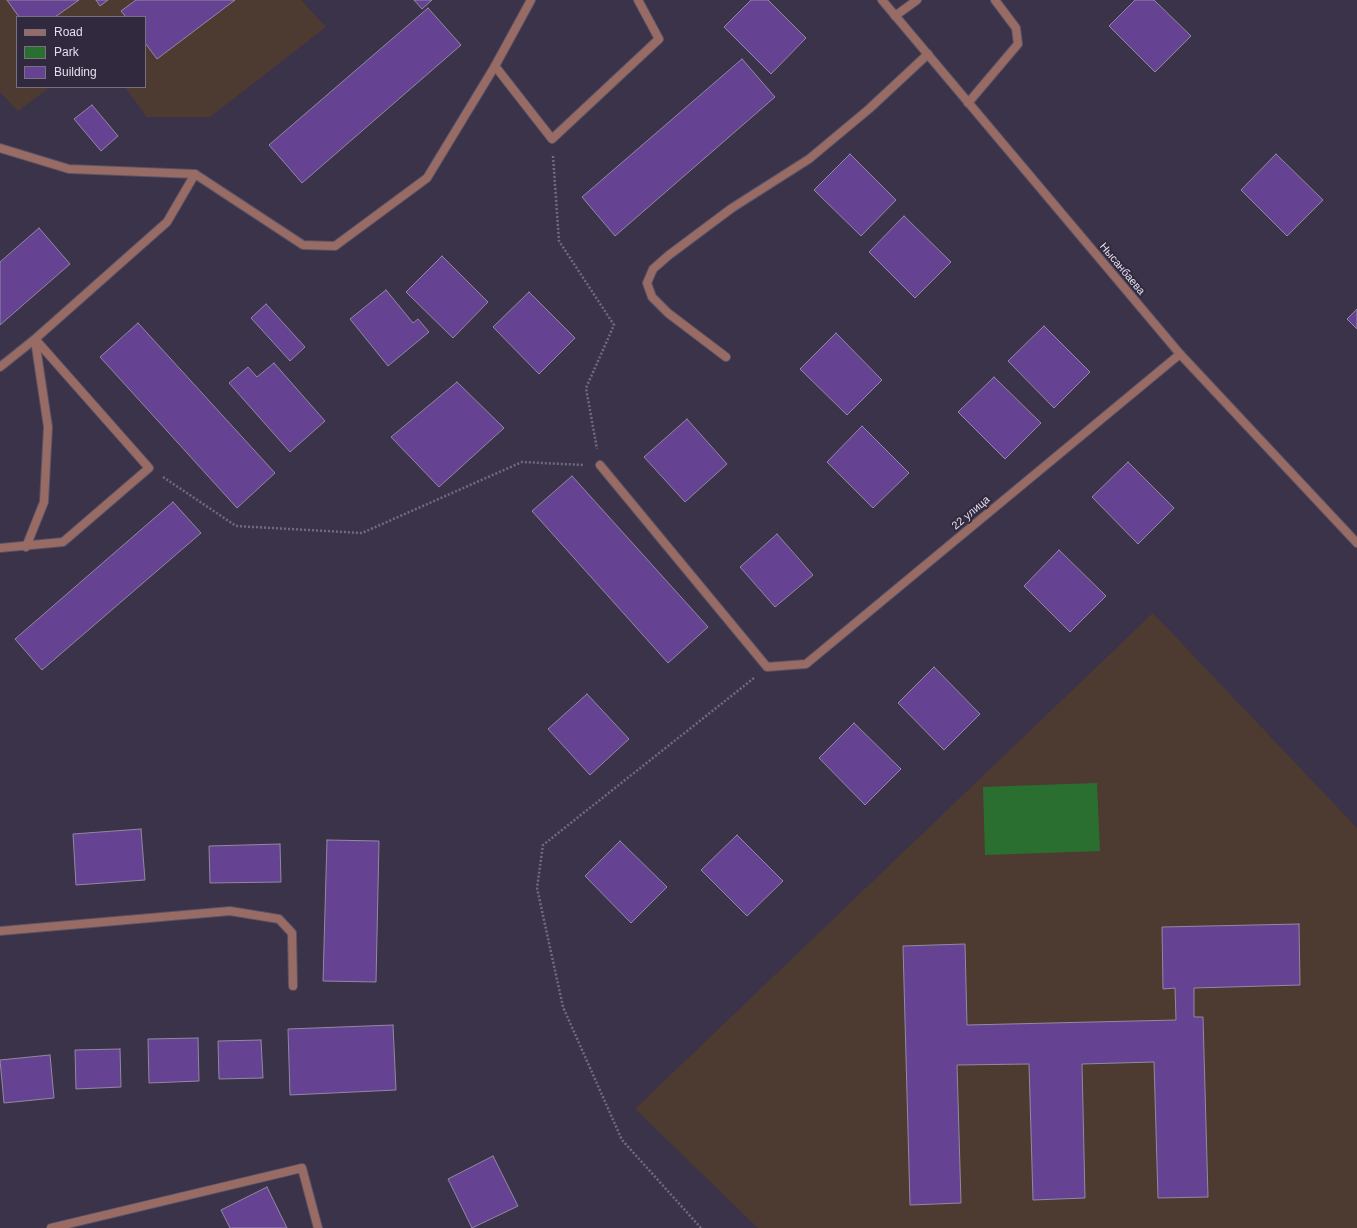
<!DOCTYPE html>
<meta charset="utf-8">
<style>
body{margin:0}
#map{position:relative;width:1357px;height:1228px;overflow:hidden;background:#3b3349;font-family:Arial,sans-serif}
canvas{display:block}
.legend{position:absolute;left:16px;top:16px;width:130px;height:72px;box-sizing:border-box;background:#31293e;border:1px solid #787184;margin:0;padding:5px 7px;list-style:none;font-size:12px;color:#e3deec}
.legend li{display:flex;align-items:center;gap:8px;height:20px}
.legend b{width:20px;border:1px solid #787184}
</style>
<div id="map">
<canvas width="1357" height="1228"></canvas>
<ul class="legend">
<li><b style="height:5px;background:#986c65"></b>Road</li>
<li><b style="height:11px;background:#2b6f30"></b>Park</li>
<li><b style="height:11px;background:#654392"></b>Building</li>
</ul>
</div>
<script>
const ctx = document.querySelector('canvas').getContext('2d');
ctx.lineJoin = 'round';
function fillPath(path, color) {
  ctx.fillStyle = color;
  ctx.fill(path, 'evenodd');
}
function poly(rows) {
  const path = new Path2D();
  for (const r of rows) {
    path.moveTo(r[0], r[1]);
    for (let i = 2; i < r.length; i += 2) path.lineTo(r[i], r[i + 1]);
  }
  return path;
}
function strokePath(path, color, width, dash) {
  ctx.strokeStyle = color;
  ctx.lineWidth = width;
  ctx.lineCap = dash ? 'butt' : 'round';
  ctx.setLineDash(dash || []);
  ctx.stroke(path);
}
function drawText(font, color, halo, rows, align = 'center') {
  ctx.font = font + ' Arial,sans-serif';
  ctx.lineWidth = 4;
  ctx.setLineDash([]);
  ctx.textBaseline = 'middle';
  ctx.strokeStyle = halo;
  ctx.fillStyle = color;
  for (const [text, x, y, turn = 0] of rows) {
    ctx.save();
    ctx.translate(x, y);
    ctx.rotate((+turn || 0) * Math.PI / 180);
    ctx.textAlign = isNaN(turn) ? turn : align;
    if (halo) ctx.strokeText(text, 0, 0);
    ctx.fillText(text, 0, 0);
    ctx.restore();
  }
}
fillPath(poly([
 [0,0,301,0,326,27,210,117,147,117,125,87,145,87,145,17,17,17,17,87,50,87,18,111,0,92],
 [1153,613,1357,828,1357,1228,758,1228,635,1109]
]), '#4d3b31');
fillPath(poly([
 [1097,783,1100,851,985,855,983,787]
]), '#2b6f30');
const building = poly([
 [7,0,79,0,55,17,19,17,7,0],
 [96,0,108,0,100,6,96,0],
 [136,0,235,0,157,59,145,43,145,17,126,17,121,11,136,0],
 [414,0,432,0,422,9,414,0],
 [751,0,768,0,806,38,771,74,724,27,751,0],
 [1135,0,1154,0,1191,36,1155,72,1109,26,1135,0],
 [428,8,461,45,302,183,269,145,428,8],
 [742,59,775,97,615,236,582,197,742,59],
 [92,105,118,136,101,151,74,119,92,105],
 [850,154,896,200,861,236,814,190,850,154],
 [1276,154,1323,200,1287,236,1241,190,1276,154],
 [904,216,951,262,915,298,869,252,904,216],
 [39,228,70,264,0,325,0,262,39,228],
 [442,256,488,302,453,338,406,292,442,256],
 [386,290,413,323,418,319,429,332,388,366,350,319,386,290],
 [529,292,575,338,539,374,493,327,529,292],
 [266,304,305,347,290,361,251,318,266,304],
 [1357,309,1357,329,1347,319,1357,309],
 [138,323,275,473,237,508,100,357,138,323],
 [1044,326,1090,372,1054,408,1008,361,1044,326],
 [836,333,882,380,847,415,800,369,836,333],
 [274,363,325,421,290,452,229,383,248,367,257,377,274,363],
 [994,377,1041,423,1005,459,958,412,994,377],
 [457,382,504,428,439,487,391,437,457,382],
 [687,419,727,464,685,502,644,457,687,419],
 [862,426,909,473,873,508,827,462,862,426],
 [1128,462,1174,508,1138,544,1092,497,1128,462],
 [572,476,708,627,668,663,532,511,572,476],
 [173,502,201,533,42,670,15,639,173,502],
 [777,534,813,575,775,607,740,567,777,534],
 [1059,550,1106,596,1070,632,1024,586,1059,550],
 [934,667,980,714,944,750,898,703,934,667],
 [587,694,629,739,590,775,548,729,587,694],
 [854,723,901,769,865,805,819,758,854,723],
 [141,829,145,880,76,885,73,834,141,829],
 [737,835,783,881,747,916,701,870,737,835],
 [327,840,379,841,376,982,323,981,327,840],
 [620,841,667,887,631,923,585,876,620,841],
 [280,844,281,882,210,883,209,846,280,844],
 [1299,924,1300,985,1194,988,1194,1017,1203,1017,1208,1197,1158,1198,1154,1062,1082,1064,1085,1198,1033,1200,1029,1064,957,1065,961,1203,910,1205,903,946,965,944,967,1025,1176,1020,1175,988,1163,989,1162,927,1299,924],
 [393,1025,396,1090,290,1095,288,1029,393,1025],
 [198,1038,199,1081,149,1083,148,1039,198,1038],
 [261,1040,263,1078,219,1079,218,1041,261,1040],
 [120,1049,121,1087,76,1089,75,1050,120,1049],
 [50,1055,54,1098,4,1103,0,1060,50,1055],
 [493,1156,518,1206,472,1228,448,1179,493,1156],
 [267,1187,287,1228,230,1228,221,1210,267,1187]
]);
fillPath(building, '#654392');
strokePath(building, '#9289a2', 1);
const service = poly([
 [895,16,917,0],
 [495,66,552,139,659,39,638,0],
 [968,103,1018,44,1016,28,995,0],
 [0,367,35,339,167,222,195,174],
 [26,547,44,502,48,427,35,340],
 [0,548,63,542,149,468,35,339]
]);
const minor = poly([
 [0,148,69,169,195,174,303,245,335,246,427,178,495,66,531,0],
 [726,357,668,313,652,297,647,283,653,269,669,255,732,208,809,159,869,109,928,54],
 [600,465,767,667,806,664,1180,354],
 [0,931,230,911,279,919,292,933,293,986],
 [51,1228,302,1168,318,1228]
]);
const tertiary = poly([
 [882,0,1180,354,1357,543]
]);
strokePath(service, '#595266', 10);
strokePath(minor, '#595266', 10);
strokePath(tertiary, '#595266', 10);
strokePath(poly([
 [553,156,559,241,614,325,586,388,597,449],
 [163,477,236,526,362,533,522,462,584,465],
 [701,1228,622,1140,563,1007,537,888,543,845,754,678]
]), '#726b7f', 2.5, [2, 2]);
strokePath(service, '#986c65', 8);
strokePath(minor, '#986c65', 8);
strokePath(tertiary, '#986c65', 8);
drawText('11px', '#e3deec', '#31293e', [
 ["Нысанбаева",1122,269,50],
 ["22 улица",971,513,-40]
]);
</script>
